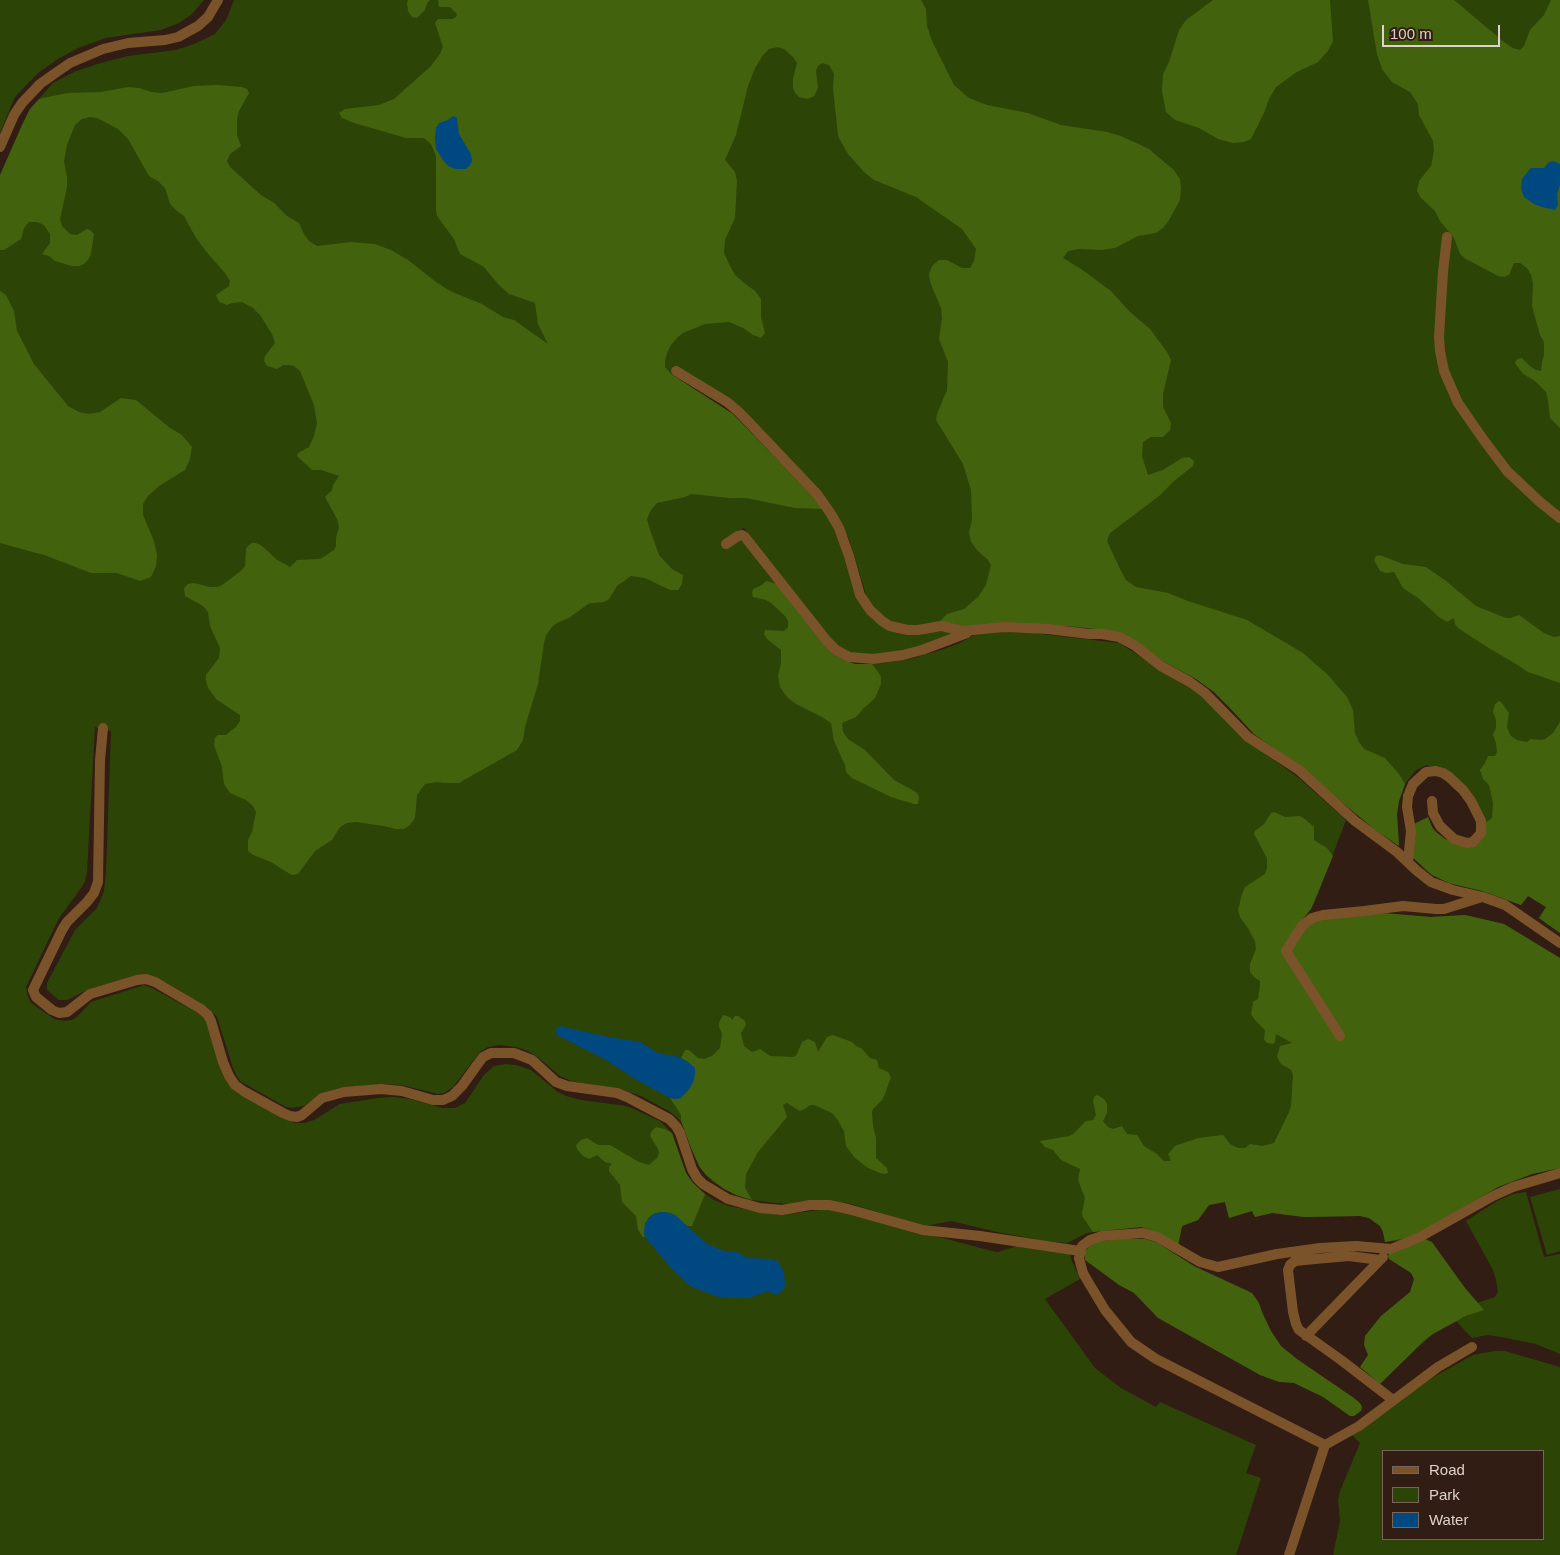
<!DOCTYPE html>
<style>
body{margin:0}
#map{position:relative;width:1560px;height:1555px;overflow:hidden;background:#311d13;font-family:Arial,sans-serif}
canvas{display:block}
.legend{position:absolute;left:1382px;top:1450px;width:162px;height:90px;box-sizing:border-box;background:#311d13;border:1px solid #77655d;margin:0;padding:6px 9px;list-style:none;font-size:15px;color:#dfd1cb}
.legend li{display:flex;align-items:center;gap:10px;height:25px}
.legend b{width:25px;border:1px solid #77655d}
.scale{position:absolute;left:1382px;top:25px;width:118px;height:22px;box-sizing:border-box;border:2px solid #dfd1cb;border-top:0;padding-left:6px;font-size:15px;line-height:18px;white-space:nowrap;color:#dfd1cb;-webkit-text-stroke:4px #311d13;paint-order:stroke}
</style>
<div id="map">
<canvas width="1560" height="1555"></canvas>
<ul class="legend">
<li><b style="height:6px;background:#7b532a"></b>Road</li>
<li><b style="height:14px;background:#2d4407"></b>Park</li>
<li><b style="height:14px;background:#004880"></b>Water</li>
</ul>
<div class="scale">100 m</div>
</div>
<script>
const ctx = document.querySelector('canvas').getContext('2d');
ctx.lineJoin = 'round';
function fillPath(path, color) {
  ctx.fillStyle = color;
  ctx.fill(path, 'evenodd');
}
function poly(rows) {
  const path = new Path2D();
  for (const r of rows) {
    path.moveTo(r[0], r[1]);
    for (let i = 2; i < r.length; i += 2) path.lineTo(r[i], r[i + 1]);
  }
  return path;
}
function strokePath(path, color, width, dash) {
  ctx.strokeStyle = color;
  ctx.lineWidth = width;
  ctx.lineCap = dash ? 'butt' : 'round';
  ctx.setLineDash(dash || []);
  ctx.stroke(path);
}
fillPath(poly([
 [0,0,204,0,192,14,179,23,161,30,106,38,78,48,58,59,38,73,15,97,0,133],
 [234,0,1560,0,1560,933,1539,918,1546,907,1528,896,1521,905,1482,891,1449,883,1432,875,1422,867,1428,817,1432,827,1436,832,1445,839,1462,846,1485,828,1443,770,1426,765,1415,771,1405,784,1399,801,1397,814,1399,846,1374,829,1294,762,1254,734,1229,707,1214,692,1196,679,1166,663,1128,638,1105,630,1067,626,914,626,896,623,887,619,872,607,867,598,849,539,839,520,745,411,674,367,671,374,733,414,812,493,834,524,848,564,880,624,955,633,909,650,859,656,842,650,834,643,744,528,723,543,740,537,833,654,839,658,855,664,865,665,890,662,910,659,941,650,960,643,974,635,1002,632,1033,633,1119,643,1201,695,1251,744,1299,778,1346,820,1318,894,1311,909,1297,926,1396,914,1431,917,1465,915,1504,924,1560,958,1560,1168,1532,1174,1498,1187,1403,1240,1385,1242,1383,1232,1380,1226,1369,1218,1360,1216,1304,1217,1272,1213,1255,1217,1252,1211,1229,1218,1225,1202,1209,1205,1198,1220,1182,1226,1178,1246,1151,1230,1141,1227,1087,1233,1067,1243,1046,1241,1002,1233,951,1221,930,1225,920,1225,848,1203,831,1201,802,1201,789,1204,775,1203,752,1200,736,1195,713,1182,706,1175,699,1166,681,1121,669,1111,641,1096,624,1090,571,1081,560,1076,540,1059,528,1051,516,1047,499,1045,488,1047,481,1051,476,1057,453,1087,444,1093,438,1094,402,1085,386,1084,344,1087,321,1093,304,1106,292,1108,286,1107,240,1081,234,1071,217,1017,208,1008,167,983,135,976,89,989,67,1000,59,1000,47,990,47,983,75,930,97,908,104,891,106,873,111,731,95,727,87,872,85,882,79,891,59,918,26,987,28,997,31,1003,54,1019,64,1021,72,1020,77,1017,91,1002,144,985,152,988,202,1015,207,1022,223,1076,232,1088,247,1099,295,1123,305,1123,314,1120,340,1104,378,1098,393,1097,410,1099,443,1108,455,1108,465,1103,484,1075,494,1066,506,1064,516,1065,531,1070,558,1092,566,1096,581,1100,627,1106,660,1121,672,1133,681,1160,687,1175,693,1183,701,1191,714,1200,729,1206,765,1213,782,1215,819,1210,837,1210,992,1251,998,1252,1017,1246,1069,1251,1071,1259,1080,1279,1045,1299,1095,1368,1121,1388,1156,1407,1160,1402,1256,1445,1246,1473,1261,1478,1236,1555,0,1555,0,176,30,109,53,83,76,71,101,63,128,56,176,50,194,44,215,34,226,20],
 [1560,1189,1560,1251,1547,1255,1530,1197],
 [1526,1192,1544,1257,1560,1254,1560,1354,1536,1344,1501,1337,1488,1335,1472,1338,1456,1321,1475,1312,1484,1310,1477,1303,1495,1297,1498,1292,1496,1280,1493,1270,1466,1221,1497,1201,1513,1194],
 [1494,1351,1505,1351,1560,1367,1560,1555,1333,1555,1340,1521,1338,1500,1340,1491,1360,1443,1351,1434,1421,1384,1473,1355],
 [1384,1451,1544,1451,1544,1539,1384,1539]
]), '#2d4407');
fillPath(poly([
 [408,0,430,0,427,3,425,10,417,18,412,17,408,11,407,3],
 [438,0,921,0,926,9,927,26,932,41,954,85,969,98,987,105,1028,113,1061,125,1107,132,1121,136,1149,149,1163,161,1173,169,1180,179,1181,188,1180,200,1169,220,1164,227,1156,233,1138,236,1115,248,1102,250,1079,249,1068,251,1063,258,1081,269,1111,291,1130,312,1150,329,1167,352,1171,360,1163,394,1163,407,1171,423,1170,430,1163,437,1151,437,1143,442,1142,456,1148,475,1163,470,1182,458,1189,457,1194,461,1193,466,1174,481,1159,496,1110,533,1107,541,1120,569,1126,580,1136,587,1168,593,1188,601,1247,620,1303,653,1328,675,1347,697,1353,710,1355,733,1359,742,1364,749,1385,758,1399,774,1405,784,1399,801,1397,814,1399,846,1374,829,1294,762,1254,734,1229,707,1214,692,1196,679,1163,661,1128,638,1105,630,1067,626,970,628,939,622,947,614,964,609,978,597,986,585,991,565,988,560,978,551,971,542,969,532,972,520,971,490,963,464,936,420,937,414,947,390,948,362,939,339,942,318,941,308,930,282,929,274,932,266,939,260,947,260,962,268,970,268,974,261,976,249,962,229,936,211,916,197,874,180,864,172,848,154,838,136,833,88,834,74,829,65,822,63,818,66,816,71,818,88,814,96,808,99,799,97,795,93,793,88,793,79,797,63,793,57,784,49,778,47,769,49,763,55,755,68,748,86,736,135,725,160,735,172,737,181,735,218,725,240,724,253,729,264,735,275,744,283,755,291,761,299,761,317,765,333,761,338,753,335,743,328,729,322,705,324,683,333,677,338,671,345,667,353,665,361,665,367,671,374,733,414,825,509,795,508,746,498,730,498,691,494,685,497,657,503,651,510,647,519,650,530,659,555,672,569,683,575,682,584,678,590,670,590,645,578,631,576,617,586,609,599,604,602,593,603,588,604,569,618,557,623,552,627,546,635,544,643,538,684,525,727,523,740,517,750,459,783,444,783,437,782,425,784,417,795,415,818,410,825,404,829,396,829,383,826,356,822,347,823,340,827,332,840,315,851,298,874,292,875,285,871,271,862,253,855,248,851,248,840,252,832,256,812,253,806,246,800,230,793,224,784,222,767,214,745,215,738,218,735,226,735,236,727,240,721,240,715,216,699,208,688,206,681,206,675,219,658,220,648,210,626,208,612,203,606,185,596,184,588,188,584,194,583,210,587,217,587,222,585,242,570,245,566,246,549,248,546,252,543,256,543,262,546,276,559,290,567,297,560,320,559,334,550,336,546,336,538,339,527,337,519,325,497,332,490,333,485,339,476,321,470,312,470,297,456,298,453,309,447,314,436,317,423,314,405,300,371,294,366,289,365,283,365,277,369,267,366,264,361,265,356,275,343,272,334,260,315,253,308,242,302,232,303,227,305,219,302,216,295,229,286,230,281,225,273,209,255,196,238,184,216,178,212,170,204,165,188,158,181,149,176,128,139,118,129,97,118,90,117,82,119,75,125,67,145,64,161,67,178,67,187,60,219,62,226,70,234,77,235,87,229,90,230,94,234,91,254,88,260,84,264,79,266,72,266,55,261,49,256,42,254,50,243,50,234,44,225,37,222,29,222,24,228,21,239,4,250,0,250,0,175,22,125,30,109,39,99,67,93,101,92,128,87,139,88,151,92,162,93,194,86,218,85,242,87,247,89,249,93,239,111,237,119,237,135,241,146,230,154,227,161,230,167,261,195,274,203,287,216,299,223,304,234,309,241,317,246,351,242,375,244,391,250,408,260,436,282,450,291,482,304,503,317,514,320,548,344,538,324,535,303,509,294,498,284,484,267,460,254,454,239,437,216,436,210,436,156,431,144,424,138,406,138,354,123,342,118,339,113,345,109,379,105,394,99,431,66,440,54,443,47,435,23,438,19,452,19,456,17,457,14,450,7,439,7],
 [1213,0,1330,0,1333,42,1327,52,1318,62,1297,72,1276,87,1269,99,1264,113,1251,139,1244,142,1233,143,1218,139,1199,128,1175,120,1166,112,1162,91,1163,74,1169,62,1179,30,1186,20],
 [1368,0,1454,0,1504,42,1513,48,1520,50,1524,46,1530,30,1544,15,1551,0,1560,0,1560,428,1550,418,1548,400,1546,392,1535,381,1523,374,1515,363,1517,359,1522,358,1531,367,1536,370,1541,371,1542,362,1544,355,1544,342,1540,335,1532,306,1533,283,1531,275,1527,268,1520,263,1514,263,1509,275,1504,277,1498,276,1466,259,1460,254,1454,238,1440,221,1435,211,1421,198,1417,191,1419,181,1431,166,1434,151,1433,141,1419,115,1418,104,1410,92,1392,82,1382,69,1377,54],
 [0,291,6,295,14,311,17,331,34,364,68,406,79,412,88,414,100,412,121,398,136,400,170,428,182,435,192,447,190,459,185,470,159,486,148,496,143,504,143,515,154,541,157,555,156,566,151,577,140,581,117,573,91,573,47,556,0,543],
 [1380,555,1403,564,1426,567,1446,581,1476,606,1506,618,1511,618,1519,615,1544,633,1554,637,1560,636,1560,683,1528,672,1516,664,1487,647,1458,628,1455,624,1454,618,1447,622,1439,617,1418,598,1403,588,1394,572,1386,573,1380,571,1374,560,1376,556],
 [766,581,777,584,833,654,846,661,855,664,872,664,878,672,881,677,881,684,875,698,864,708,856,717,842,723,843,732,848,739,865,750,894,780,916,792,919,796,918,804,914,804,891,797,852,778,846,772,845,765,834,741,831,723,822,717,796,704,787,697,780,687,778,676,781,663,781,650,767,639,764,634,765,630,784,631,788,627,788,621,785,616,771,603,766,600,753,597,752,593,753,589,762,585],
 [1499,701,1502,703,1509,713,1507,727,1509,732,1511,736,1517,740,1527,742,1531,739,1541,740,1545,739,1553,733,1560,722,1560,933,1539,918,1546,907,1528,896,1521,905,1482,891,1449,883,1432,875,1412,857,1414,824,1428,817,1432,827,1436,832,1445,839,1462,846,1485,823,1492,818,1493,803,1489,785,1483,779,1480,770,1485,763,1488,756,1495,756,1497,752,1496,743,1493,735,1496,728,1496,720,1493,712,1495,704],
 [1274,812,1285,817,1300,816,1306,820,1314,827,1314,840,1327,848,1333,856,1311,909,1297,926,1315,920,1382,913,1431,917,1465,915,1504,924,1560,958,1560,1168,1532,1174,1498,1187,1441,1221,1411,1237,1385,1242,1383,1232,1380,1226,1369,1218,1360,1216,1304,1217,1272,1213,1255,1217,1252,1211,1229,1218,1225,1202,1209,1205,1198,1220,1182,1226,1178,1246,1151,1230,1141,1227,1093,1232,1083,1217,1082,1213,1085,1198,1078,1180,1080,1169,1061,1160,1053,1150,1045,1147,1040,1141,1069,1136,1073,1134,1086,1121,1093,1120,1096,1115,1093,1101,1094,1097,1097,1095,1104,1099,1107,1104,1107,1113,1103,1121,1108,1127,1113,1129,1122,1126,1127,1134,1137,1135,1144,1146,1157,1154,1164,1161,1171,1161,1168,1154,1175,1146,1198,1138,1223,1135,1230,1144,1238,1148,1245,1148,1250,1144,1262,1146,1274,1143,1289,1112,1291,1106,1293,1075,1291,1070,1281,1064,1277,1057,1280,1046,1292,1043,1276,1034,1275,1042,1273,1044,1267,1043,1264,1039,1265,1030,1255,1020,1251,1014,1253,1002,1258,999,1260,986,1260,981,1254,977,1250,972,1250,964,1256,949,1255,941,1248,928,1240,917,1238,910,1242,894,1245,887,1265,874,1267,868,1267,858,1254,834,1255,831,1264,824,1271,813],
 [723,1015,730,1017,732,1020,735,1016,738,1016,745,1021,746,1025,741,1033,742,1038,744,1046,752,1052,760,1049,770,1056,794,1057,797,1054,802,1042,808,1039,815,1042,818,1052,827,1037,833,1035,852,1042,856,1046,861,1048,870,1058,877,1060,879,1068,888,1072,891,1077,885,1094,882,1100,873,1109,872,1112,873,1126,876,1138,876,1158,887,1168,888,1173,884,1174,880,1173,868,1168,855,1158,846,1146,844,1131,837,1119,832,1113,814,1105,810,1105,805,1109,800,1111,787,1103,783,1105,787,1117,758,1152,746,1174,745,1188,752,1200,736,1195,724,1189,706,1175,699,1166,691,1148,681,1121,681,1115,670,1098,677,1099,685,1094,694,1080,688,1062,681,1058,685,1050,689,1050,698,1058,704,1059,712,1056,720,1048,722,1034,719,1027,719,1023],
 [656,1127,665,1129,672,1133,686,1173,693,1183,705,1194,692,1226,687,1226,675,1215,670,1213,665,1212,655,1213,648,1218,644,1232,645,1237,643,1237,638,1230,636,1216,622,1202,620,1185,609,1171,609,1167,612,1164,605,1162,597,1155,589,1159,583,1156,577,1149,576,1145,581,1140,587,1138,598,1145,610,1145,639,1162,649,1165,657,1158,659,1153,658,1149,650,1136,651,1132],
 [1121,1239,1145,1239,1156,1242,1194,1266,1252,1293,1259,1303,1262,1312,1271,1331,1281,1346,1297,1359,1354,1398,1360,1403,1362,1407,1361,1411,1354,1416,1350,1416,1323,1397,1294,1383,1279,1382,1260,1375,1158,1318,1134,1293,1119,1285,1085,1260,1085,1252,1087,1249,1094,1242],
 [1425,1239,1432,1242,1465,1288,1484,1310,1466,1316,1433,1334,1423,1342,1380,1384,1360,1367,1368,1355,1364,1345,1365,1336,1381,1316,1410,1292,1414,1279,1411,1273,1389,1259,1388,1256,1389,1253]
]), '#43620e');
fillPath(poly([
 [453,116,457,118,459,134,471,154,472,161,470,165,466,169,456,169,448,166,443,160,436,149,435,138,436,128,439,123,448,120],
 [1554,161,1560,164,1560,185,1557,194,1558,205,1555,210,1542,207,1534,204,1524,197,1521,189,1522,179,1529,170,1531,168,1544,168,1549,162],
 [560,1026,609,1037,640,1042,658,1053,679,1057,688,1062,695,1068,695,1073,694,1080,690,1088,681,1098,677,1099,670,1098,635,1079,606,1060,559,1036,556,1033,556,1029],
 [660,1212,665,1212,675,1215,707,1244,724,1251,737,1252,747,1258,773,1259,778,1262,784,1272,785,1286,782,1291,776,1295,768,1291,749,1298,732,1298,719,1297,697,1289,689,1285,672,1269,645,1237,644,1232,645,1223,652,1215]
]), '#004880');
strokePath(poly([
 [0,147,14,115,22,103,40,84,54,74,70,63,103,49,128,43,165,40,178,37,198,26,208,17,218,0],
 [1447,237,1443,272,1439,337,1440,351,1444,371,1458,403,1483,439,1507,471,1540,502,1560,518],
 [676,371,727,402,739,412,817,494,831,514,839,528,849,556,860,595,870,610,882,621,890,626,908,630,918,630,941,626,963,631,1004,627,1048,629,1089,634,1102,634,1119,637,1134,645,1161,666,1190,682,1205,693,1248,737,1299,770,1355,821,1397,852,1416,870,1431,882,1453,890,1483,897,1505,905,1560,943],
 [726,544,738,536,742,535,745,537,827,641,836,650,849,657,873,659,903,655,922,650,967,633],
 [103,728,100,760,98,882,94,893,87,902,67,922,62,930,33,990,36,997,52,1010,59,1013,67,1012,90,994,137,980,146,979,155,982,201,1009,208,1015,211,1021,223,1062,229,1076,235,1085,245,1092,283,1113,290,1116,297,1117,302,1115,322,1098,344,1092,381,1089,402,1091,433,1100,443,1100,452,1096,462,1086,477,1065,483,1057,491,1053,514,1053,532,1060,556,1082,567,1086,617,1093,627,1097,669,1119,676,1126,680,1133,692,1169,697,1178,703,1184,728,1199,760,1208,782,1210,810,1205,829,1205,848,1209,923,1230,980,1236,1080,1251],
 [1408,862,1411,831,1407,807,1408,796,1413,784,1426,772,1436,771,1443,773,1449,777,1463,790,1471,801,1481,821,1481,833,1473,842,1467,843,1454,839,1440,826,1433,813,1432,801],
 [1340,1036,1286,951,1302,926,1312,918,1323,915,1364,911,1403,906,1436,909,1444,909,1482,897],
 [1380,1260,1349,1256,1315,1259,1295,1261,1290,1265,1288,1270,1293,1312,1296,1324,1299,1330,1341,1360,1393,1400],
 [1306,1336,1383,1257],
 [1325,1445,1156,1359,1131,1342,1105,1310,1087,1280,1083,1273,1079,1258,1082,1246,1090,1240,1102,1236,1143,1233,1157,1237,1200,1262,1218,1267,1277,1254,1320,1248,1356,1246,1391,1249,1420,1237,1493,1196,1513,1187,1560,1173],
 [1289,1555,1325,1445,1359,1426,1438,1367,1472,1347]
]), '#7b532a', 10);
</script>
